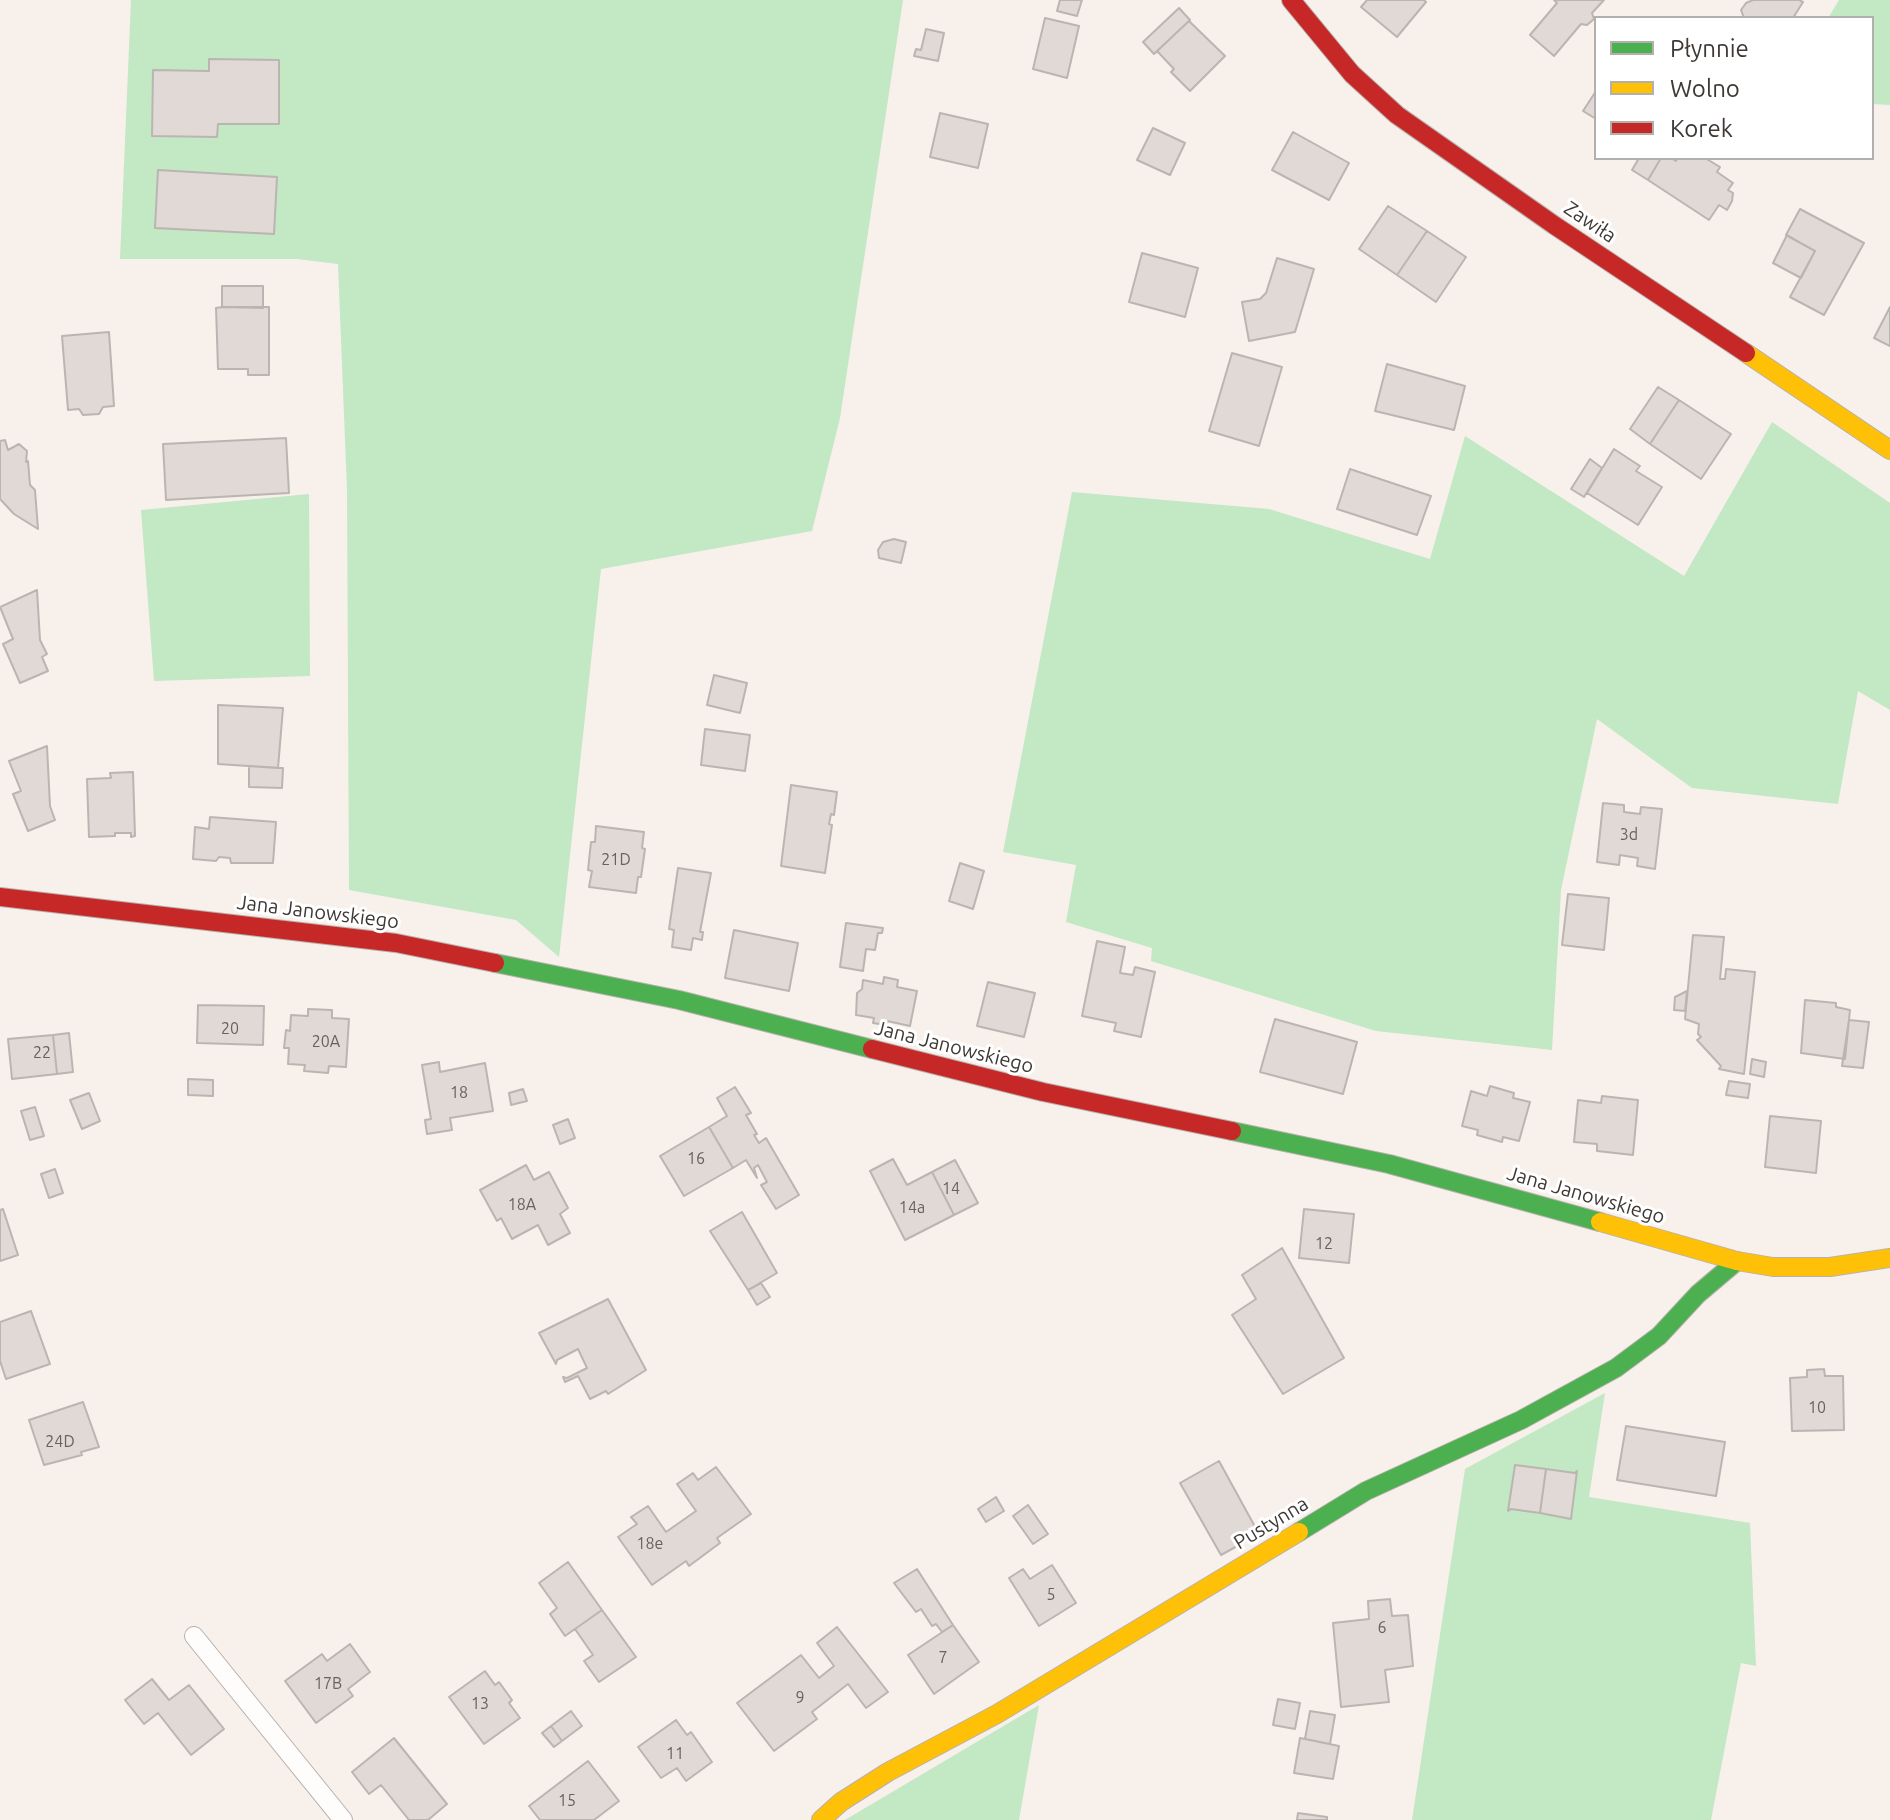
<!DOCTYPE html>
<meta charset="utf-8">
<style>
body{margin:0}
#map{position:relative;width:1890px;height:1820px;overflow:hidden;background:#f8f0eb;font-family:Ubuntu,sans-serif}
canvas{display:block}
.legend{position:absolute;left:1594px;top:16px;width:280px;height:144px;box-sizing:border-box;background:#fff;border:2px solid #b2b0af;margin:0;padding:10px 14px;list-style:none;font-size:24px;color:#3f3936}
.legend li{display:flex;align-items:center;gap:16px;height:40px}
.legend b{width:40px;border:2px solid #b2b0af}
</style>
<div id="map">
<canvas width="1890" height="1820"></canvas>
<ul class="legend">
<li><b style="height:10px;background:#4caf50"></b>Płynnie</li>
<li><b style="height:10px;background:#ffc107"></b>Wolno</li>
<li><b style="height:10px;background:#c62828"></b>Korek</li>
</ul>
</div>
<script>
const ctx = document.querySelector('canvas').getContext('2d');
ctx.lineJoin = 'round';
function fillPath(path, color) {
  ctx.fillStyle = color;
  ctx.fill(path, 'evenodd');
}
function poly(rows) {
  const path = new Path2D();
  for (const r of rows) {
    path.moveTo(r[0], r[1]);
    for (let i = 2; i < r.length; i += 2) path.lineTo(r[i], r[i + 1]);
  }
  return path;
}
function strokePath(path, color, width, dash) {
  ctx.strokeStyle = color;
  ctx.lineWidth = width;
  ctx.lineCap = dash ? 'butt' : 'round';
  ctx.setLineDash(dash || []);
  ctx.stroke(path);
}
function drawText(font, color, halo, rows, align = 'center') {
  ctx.font = font + ' Ubuntu,sans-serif';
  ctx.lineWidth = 6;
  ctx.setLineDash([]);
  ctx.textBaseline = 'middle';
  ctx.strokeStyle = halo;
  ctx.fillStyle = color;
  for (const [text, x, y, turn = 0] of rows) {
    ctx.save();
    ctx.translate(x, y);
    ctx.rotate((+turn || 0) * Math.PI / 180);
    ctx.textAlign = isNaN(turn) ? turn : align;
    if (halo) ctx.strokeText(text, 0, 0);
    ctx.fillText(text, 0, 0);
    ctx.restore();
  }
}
fillPath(poly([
 [131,0,903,0,840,418,812,531,601,569,559,957,516,920,349,890,347,490,338,264,297,259,120,259],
 [1839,0,1890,0,1890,105,1872,104,1872,18,1828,18],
 [1772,422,1890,503,1890,710,1858,691,1838,804,1692,788,1597,719,1561,890,1552,1050,1376,1031,1151,961,1152,948,1066,922,1076,865,1003,852,1072,492,1269,509,1430,559,1465,436,1684,576],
 [309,494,310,676,154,681,141,510],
 [1605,1393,1589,1497,1750,1523,1756,1666,1741,1663,1711,1820,1412,1820,1465,1469],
 [1039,1705,1019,1820,845,1820]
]), '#c2e8c4');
const building = poly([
 [1060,0,1082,0,1077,16,1057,11,1060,0],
 [1367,0,1424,0,1426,2,1397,37,1361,7,1367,0],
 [1554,0,1604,0,1592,13,1594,19,1587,25,1581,24,1554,56,1530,35,1557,3,1554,0],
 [1753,0,1799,0,1803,2,1793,18,1744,18,1741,10,1746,3,1753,0],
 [1179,8,1190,20,1154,54,1143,42,1179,8],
 [1045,18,1079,26,1067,78,1033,69,1045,18],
 [1189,21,1225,56,1190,91,1171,72,1174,69,1157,51,1189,21],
 [926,29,944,33,938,61,914,56,916,49,921,50,926,29],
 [209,59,279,60,279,124,218,124,217,137,152,136,153,70,209,71,209,59],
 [1596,91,1596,119,1583,111,1596,91],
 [940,113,988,124,978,168,930,157,940,113],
 [1153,128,1185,143,1170,175,1137,160,1153,128],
 [1293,132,1349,163,1329,200,1272,170,1293,132],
 [1639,158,1661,158,1648,180,1632,170,1639,158],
 [1661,158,1671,158,1676,161,1678,158,1705,158,1720,167,1717,172,1733,183,1728,190,1733,193,1732,201,1727,210,1719,205,1709,220,1648,180,1661,158],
 [158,170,277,177,274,234,155,228,158,170],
 [1388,206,1427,231,1397,275,1359,249,1388,206],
 [1800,209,1864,243,1824,315,1790,297,1815,251,1786,235,1800,209],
 [1427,231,1466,257,1436,302,1397,275,1427,231],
 [1787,235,1815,251,1801,278,1773,263,1787,235],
 [1142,253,1198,268,1185,317,1129,302,1142,253],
 [1277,258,1314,269,1295,332,1249,341,1242,302,1260,299,1266,293,1277,258],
 [222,286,263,286,263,308,222,307,222,286],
 [222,307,269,307,269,375,248,375,248,369,218,369,216,308,222,307],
 [1890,307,1890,346,1874,338,1890,307],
 [109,332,114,406,103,407,99,414,83,415,79,409,68,410,62,336,109,332],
 [1232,353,1282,367,1259,446,1209,431,1232,353],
 [1387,364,1465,386,1454,430,1375,411,1387,364],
 [1658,387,1679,400,1650,444,1630,429,1658,387],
 [1679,400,1731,434,1701,479,1650,444,1679,400],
 [286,438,289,493,166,500,163,444,286,438],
 [5,440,8,450,19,444,27,451,26,462,28,461,30,485,35,490,38,529,14,514,0,499,0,441,5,440],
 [1614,449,1640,466,1636,471,1662,487,1638,525,1587,493,1614,449],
 [1590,459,1602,468,1584,497,1571,489,1590,459],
 [1350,469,1431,496,1417,535,1337,509,1350,469],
 [894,539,906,542,901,563,879,558,878,550,883,542,894,539],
 [37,590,40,640,47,654,42,657,48,671,20,683,3,644,13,639,0,607,37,590],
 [714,675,747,683,740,713,707,705,714,675],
 [218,705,283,708,278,768,218,764,218,705],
 [705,729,750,735,745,771,701,765,705,729],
 [47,746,50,806,55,820,28,831,13,794,21,791,9,761,47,746],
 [249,766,283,768,282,788,249,787,249,766],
 [133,772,135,836,131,837,131,833,115,833,115,836,89,837,87,779,111,778,110,773,133,772],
 [791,785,837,792,834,815,831,814,829,824,832,825,825,873,781,866,791,785],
 [1603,803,1624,805,1624,812,1640,814,1641,807,1662,809,1655,869,1637,866,1638,858,1620,855,1619,865,1597,862,1603,803],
 [210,817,276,822,273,863,231,863,230,858,219,857,216,861,193,859,195,827,209,829,210,817],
 [596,826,644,832,642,848,645,849,641,877,638,877,636,893,589,887,592,871,588,870,591,842,595,842,596,826],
 [960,863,984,871,973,909,949,901,960,863],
 [678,868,711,873,700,932,703,932,702,940,693,938,691,950,672,947,674,930,669,929,678,868],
 [1568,894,1609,898,1604,950,1562,945,1568,894],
 [846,923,883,928,882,933,878,933,875,950,866,949,863,971,840,967,846,923],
 [734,930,798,943,789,991,725,978,734,930],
 [1693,935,1724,937,1720,979,1725,979,1726,969,1755,972,1744,1074,1719,1069,1721,1066,1697,1040,1701,1037,1698,1034,1699,1024,1685,1019,1693,935],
 [1097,941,1125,947,1120,973,1133,975,1135,967,1155,972,1141,1037,1114,1031,1116,1023,1082,1016,1097,941],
 [884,977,898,980,897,987,917,991,910,1026,887,1021,886,1025,873,1023,874,1018,856,1015,857,993,862,989,863,980,883,984,884,977],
 [988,982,1035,993,1024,1037,977,1026,988,982],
 [1687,991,1685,1011,1674,1010,1675,997,1687,991],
 [1805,1000,1836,1003,1836,1007,1850,1010,1845,1059,1801,1053,1805,1000],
 [198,1005,264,1006,263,1045,197,1043,198,1005],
 [308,1009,332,1010,332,1018,349,1019,346,1067,329,1066,328,1073,304,1071,305,1065,288,1064,289,1048,284,1048,286,1030,290,1031,291,1015,308,1016,308,1009],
 [1275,1019,1357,1042,1343,1094,1260,1072,1275,1019],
 [1849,1020,1869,1022,1863,1068,1842,1066,1849,1020],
 [69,1033,73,1072,57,1074,53,1035,69,1033],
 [53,1035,57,1074,12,1079,8,1039,53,1035],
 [1752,1059,1766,1062,1764,1077,1750,1074,1752,1059],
 [439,1062,440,1072,485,1063,493,1111,450,1118,452,1130,427,1134,425,1120,431,1119,422,1065,439,1062],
 [188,1079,213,1080,213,1096,188,1095,188,1079],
 [1729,1081,1750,1084,1748,1098,1726,1095,1729,1081],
 [1490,1086,1514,1093,1513,1098,1530,1102,1519,1141,1503,1137,1502,1142,1477,1135,1478,1130,1462,1126,1471,1091,1487,1096,1490,1086],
 [735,1087,751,1113,746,1115,757,1134,754,1135,759,1143,766,1138,799,1195,776,1209,761,1185,767,1182,758,1165,754,1168,757,1178,746,1160,733,1168,709,1127,727,1116,717,1098,735,1087],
 [523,1089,527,1101,511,1105,509,1093,523,1089],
 [89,1093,100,1121,82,1129,70,1100,89,1093],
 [1602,1096,1638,1100,1633,1155,1597,1151,1597,1144,1574,1142,1578,1100,1601,1103,1602,1096],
 [35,1107,44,1136,30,1140,21,1111,35,1107],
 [1770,1116,1821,1121,1816,1173,1765,1167,1770,1116],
 [568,1119,575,1138,560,1144,553,1125,568,1119],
 [709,1127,733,1168,684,1196,660,1156,709,1127],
 [893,1159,907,1185,932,1172,954,1215,905,1240,870,1171,893,1159],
 [955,1160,978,1203,954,1215,932,1172,955,1160],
 [526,1165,534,1180,549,1172,568,1208,560,1214,570,1233,548,1245,538,1225,512,1239,501,1218,497,1221,480,1190,526,1165],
 [55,1169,63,1193,49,1198,41,1174,55,1169],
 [3,1209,18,1255,0,1261,0,1210,3,1209],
 [1304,1209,1354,1214,1349,1263,1299,1258,1304,1209],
 [742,1212,777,1273,748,1290,710,1231,742,1212],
 [1282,1248,1344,1358,1283,1394,1232,1315,1256,1299,1242,1275,1282,1248],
 [761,1283,770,1297,757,1305,748,1290,761,1283],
 [608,1299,646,1370,608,1394,606,1391,590,1399,578,1376,565,1382,563,1377,567,1378,587,1368,578,1349,557,1360,556,1364,539,1333,608,1299],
 [31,1311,50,1364,6,1379,0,1361,0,1322,31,1311],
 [1824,1369,1825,1376,1843,1376,1844,1430,1792,1431,1790,1378,1807,1377,1807,1370,1824,1369],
 [83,1402,99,1447,81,1452,82,1455,44,1465,29,1420,83,1402],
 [1626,1426,1725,1442,1716,1496,1617,1480,1626,1426],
 [1219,1461,1259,1534,1221,1555,1180,1483,1219,1461],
 [1515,1465,1546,1469,1540,1513,1511,1509,1508,1511,1515,1465],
 [716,1467,751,1514,717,1538,720,1543,689,1566,686,1561,652,1585,618,1537,637,1524,631,1517,648,1506,666,1532,696,1511,677,1484,693,1473,698,1480,716,1467],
 [1546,1469,1575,1473,1577,1471,1571,1519,1540,1513,1546,1469],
 [996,1497,1004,1511,986,1522,978,1509,996,1497],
 [1028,1505,1048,1534,1033,1544,1013,1516,1028,1505],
 [568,1562,602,1610,565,1636,550,1614,557,1608,539,1583,568,1562],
 [1052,1565,1076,1603,1039,1626,1009,1578,1023,1569,1030,1579,1052,1565],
 [917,1569,953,1625,942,1632,936,1624,932,1626,921,1609,916,1612,894,1583,917,1569],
 [1390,1599,1392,1616,1408,1615,1413,1666,1385,1670,1389,1702,1341,1707,1333,1623,1369,1619,1368,1601,1390,1599],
 [602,1610,636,1657,599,1682,584,1661,593,1655,575,1629,602,1610],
 [953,1625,979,1662,934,1694,908,1655,953,1625],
 [837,1627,888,1692,866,1708,848,1684,812,1712,817,1719,774,1751,737,1703,801,1655,819,1678,834,1666,817,1643,837,1627],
 [350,1644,370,1672,348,1689,353,1696,316,1723,285,1681,322,1654,327,1661,350,1644],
 [485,1671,495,1685,499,1682,512,1700,509,1703,520,1718,484,1744,449,1697,485,1671],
 [152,1679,169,1700,189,1685,224,1729,191,1755,158,1713,144,1724,125,1700,152,1679],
 [1278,1699,1300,1703,1295,1729,1273,1725,1278,1699],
 [571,1711,582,1726,562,1741,551,1726,571,1711],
 [1310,1711,1335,1715,1330,1744,1305,1739,1310,1711],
 [676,1720,687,1735,691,1732,712,1762,686,1781,677,1768,661,1778,638,1747,676,1720],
 [551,1726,562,1741,554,1747,542,1733,551,1726],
 [394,1738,447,1804,428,1820,409,1820,381,1785,369,1794,352,1772,394,1738],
 [1300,1738,1339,1746,1333,1779,1294,1773,1300,1738],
 [588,1761,619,1801,594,1820,540,1820,529,1806,588,1761],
 [1298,1813,1327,1817,1327,1820,1297,1820,1298,1813]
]);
fillPath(building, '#e0d9d5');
strokePath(building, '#bbb5b1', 2);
const lane = poly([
 [194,1636,343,1820]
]);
const fast = poly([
 [495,963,679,1000,872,1049],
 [1232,1131,1389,1164,1600,1222],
 [1299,1532,1366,1491,1521,1420,1616,1368,1659,1336,1698,1294,1737,1261]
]);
const slow = poly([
 [1746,353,1890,450],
 [1600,1222,1737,1261,1773,1267,1830,1267,1890,1258],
 [821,1820,841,1802,888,1772,997,1714,1299,1532]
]);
const jam = poly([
 [1291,0,1352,74,1397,115,1554,225,1746,353],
 [0,897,396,943,495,963],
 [872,1049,1043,1092,1232,1131]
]);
strokePath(lane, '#b7b1ad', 20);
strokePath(fast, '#b7b1ad', 20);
strokePath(slow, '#b7b1ad', 20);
strokePath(jam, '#b7b1ad', 20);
strokePath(lane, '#fefdfc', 18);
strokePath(fast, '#4caf50', 18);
strokePath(slow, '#ffc107', 18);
strokePath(jam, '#c62828', 18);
drawText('16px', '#68625e', null, [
 ["3d",1629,835],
 ["21D",616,860],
 ["20",230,1029],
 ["20A",326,1042],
 ["22",42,1053],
 ["18",459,1093],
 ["16",696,1159],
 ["14",951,1189],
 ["18A",522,1205],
 ["14a",912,1208],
 ["12",1324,1244],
 ["10",1817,1408],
 ["24D",60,1442],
 ["18e",650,1544],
 ["5",1051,1595],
 ["6",1382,1628],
 ["7",943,1658],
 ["17B",328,1684],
 ["9",800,1698],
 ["13",480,1704],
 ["11",675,1754],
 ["15",567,1801]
]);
drawText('20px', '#3f3936', '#fff', [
 ["Zawiła",1590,222,34],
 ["Jana Janowskiego",318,912,7],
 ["Jana Janowskiego",954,1047,14],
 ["Jana Janowskiego",1586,1195,16],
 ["Pustynna",1271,1523,-31]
]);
</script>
